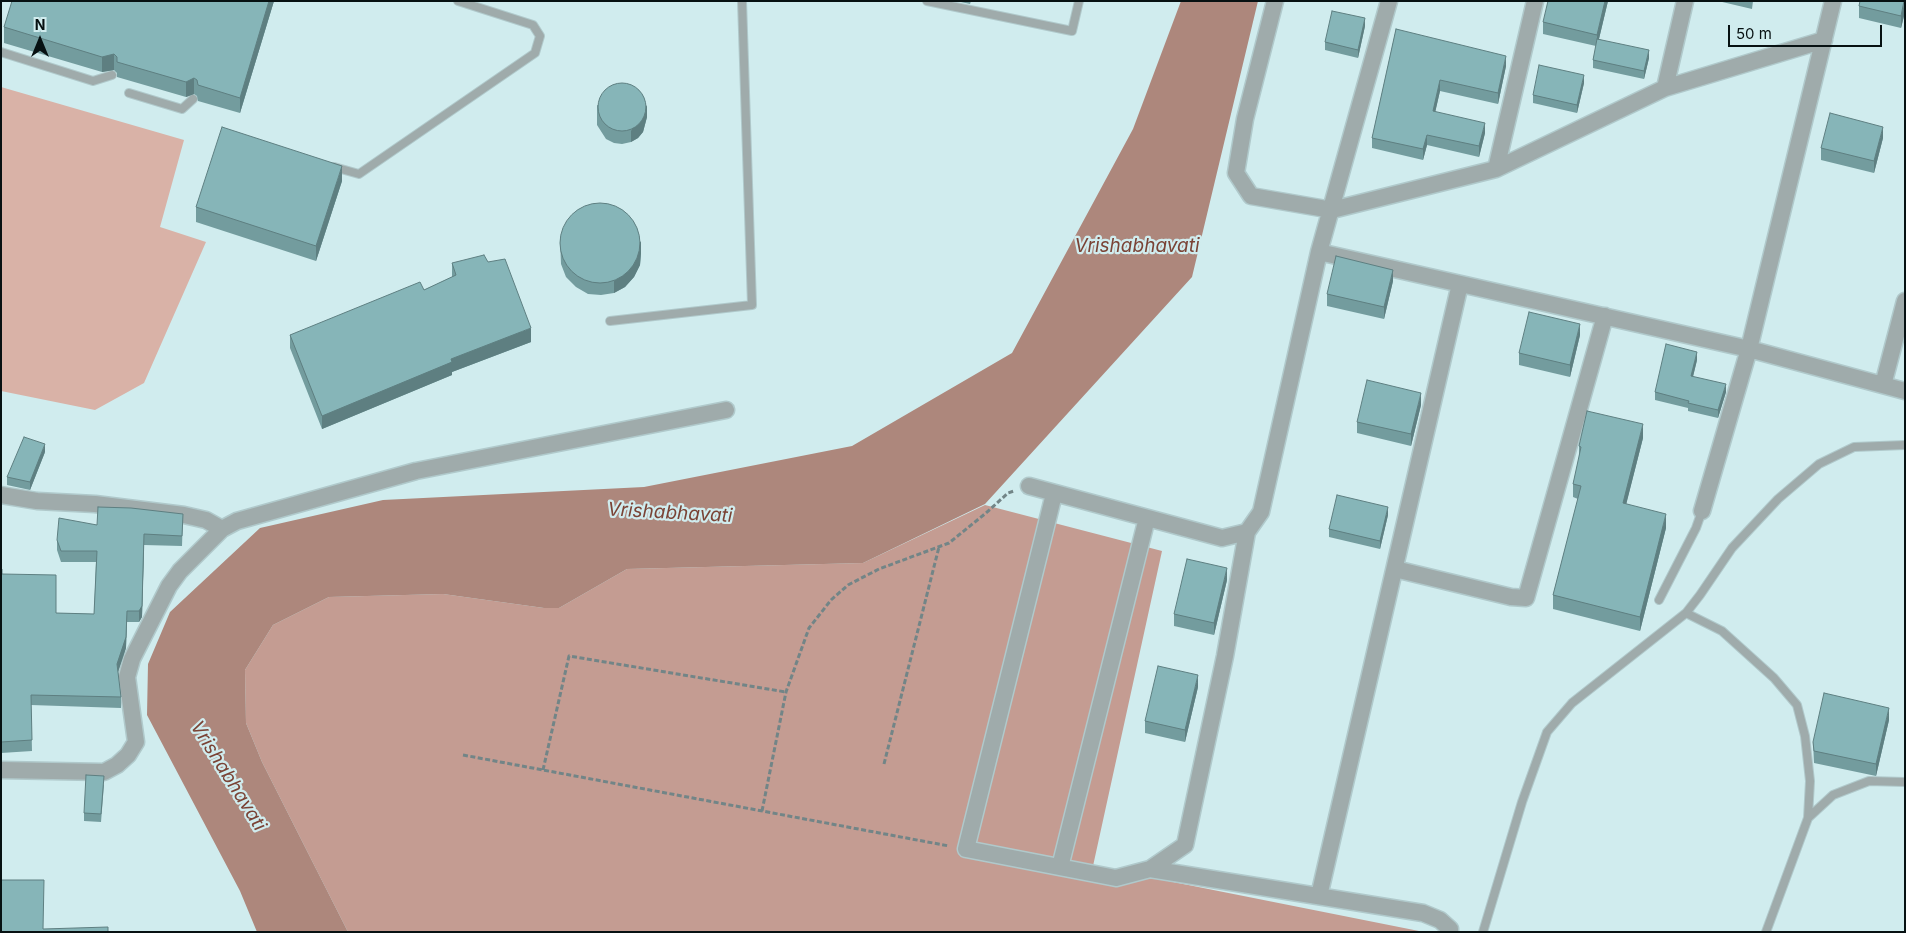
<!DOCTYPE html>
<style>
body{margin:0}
#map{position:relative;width:1906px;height:933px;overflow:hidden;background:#d0ecee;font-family:Inter,sans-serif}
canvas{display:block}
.frame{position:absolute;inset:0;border:2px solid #071112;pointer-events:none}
.north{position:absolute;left:15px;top:15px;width:50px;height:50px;-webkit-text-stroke:4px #d0ecee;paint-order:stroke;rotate:0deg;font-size:14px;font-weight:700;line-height:20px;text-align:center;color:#071112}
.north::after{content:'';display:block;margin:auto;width:18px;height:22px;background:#071112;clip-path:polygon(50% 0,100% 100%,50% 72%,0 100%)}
.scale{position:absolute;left:1728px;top:25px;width:154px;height:22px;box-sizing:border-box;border:2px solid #071112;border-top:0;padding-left:6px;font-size:15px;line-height:18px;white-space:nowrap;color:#071112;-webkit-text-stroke:4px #d0ecee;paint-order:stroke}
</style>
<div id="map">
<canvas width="1906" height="933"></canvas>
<div class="frame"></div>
<div class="north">N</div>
<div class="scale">50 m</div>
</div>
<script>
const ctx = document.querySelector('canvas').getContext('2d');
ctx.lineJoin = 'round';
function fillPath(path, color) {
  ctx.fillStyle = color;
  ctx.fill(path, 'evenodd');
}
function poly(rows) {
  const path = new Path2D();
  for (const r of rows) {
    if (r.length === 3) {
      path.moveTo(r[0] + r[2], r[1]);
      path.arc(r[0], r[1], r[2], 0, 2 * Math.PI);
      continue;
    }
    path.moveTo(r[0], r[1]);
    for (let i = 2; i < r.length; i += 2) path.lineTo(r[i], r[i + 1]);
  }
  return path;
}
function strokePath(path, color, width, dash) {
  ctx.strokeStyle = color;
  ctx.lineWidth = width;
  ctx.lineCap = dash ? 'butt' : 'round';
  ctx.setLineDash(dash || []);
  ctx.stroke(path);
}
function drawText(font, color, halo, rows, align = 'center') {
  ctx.font = font + ' Inter,sans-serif';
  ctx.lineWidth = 4.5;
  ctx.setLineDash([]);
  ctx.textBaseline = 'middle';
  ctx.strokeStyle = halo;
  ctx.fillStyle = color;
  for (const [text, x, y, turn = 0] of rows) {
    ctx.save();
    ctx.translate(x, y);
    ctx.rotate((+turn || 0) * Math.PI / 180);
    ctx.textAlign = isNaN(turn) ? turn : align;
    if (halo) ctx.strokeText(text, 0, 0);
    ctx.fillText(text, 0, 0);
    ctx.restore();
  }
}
fillPath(poly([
 [1,87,184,140,160,227,206,242,144,383,95,410,1,391]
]), '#d9b2a7');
fillPath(poly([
 [985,505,1162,551,1093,866,1424,932,348,932,262,762,246,723,245,670,273,625,329,597,443,594,544,608,559,608,627,569,863,563]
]), '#c49c92');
fillPath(poly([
 [1181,1,1258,1,1192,277,985,504,863,563,627,569,559,608,544,608,443,594,329,597,273,625,245,670,246,723,262,762,348,932,257,932,240,891,147,715,148,664,170,612,260,528,383,500,644,487,852,446,1012,353,1133,129]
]), '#ad877c');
const service = poly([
 [927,1,1072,31,1079,1],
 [1,52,93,81,112,75],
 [129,93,182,109,193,99],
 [334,167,359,174,535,53,540,36,533,25,458,1],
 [610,321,752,305,742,1],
 [1659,600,1696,528,1702,511],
 [1808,818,1810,781,1805,736,1797,705,1774,678,1722,631,1686,613,1700,595,1732,548,1778,499,1819,464,1854,447,1905,445],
 [1483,932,1522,802,1547,732,1572,703,1686,613],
 [1766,932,1808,818,1833,795,1869,781,1905,782]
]);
const minor = poly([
 [1275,1,1245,119,1236,173,1251,196,1332,210,1496,169,1665,88,1824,40],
 [1665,88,1685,1],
 [1496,169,1535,1],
 [1319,252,1749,349,1905,391],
 [1883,385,1905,301],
 [1029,486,1222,538,1247,532,1261,512,1319,252,1389,1],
 [1054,494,966,849,1116,878,1150,869,1185,845,1225,656,1247,532],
 [1,495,37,501,95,504,184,515,206,520,222,529],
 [1702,511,1749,349,1833,1],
 [1395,569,1511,597,1526,598,1605,316],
 [1,770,104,772,117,765,128,755,136,742,127,677,132,659,169,586,180,571,222,529,237,521,416,471,726,410],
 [1060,867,1147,518],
 [1150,869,1423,913,1440,920,1450,929,1450,932],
 [1319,896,1460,284]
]);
strokePath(service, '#b0c9cb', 10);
strokePath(minor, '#b0c9cb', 19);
strokePath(poly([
 [463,755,949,846],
 [884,764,939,547],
 [543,770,569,656,786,692],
 [762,811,786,692,809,628,831,600,848,585,879,569,949,543,986,513,1008,493,1014,491]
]), '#728587', 3, [5, 2.5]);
strokePath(service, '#9fabab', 8);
strokePath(minor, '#9fabab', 16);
fillPath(poly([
 [274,1,240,113,198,101,197,96,194,94,186,97,117,77,117,73,114,70,102,72,4,43,4,27],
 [956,1,971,1,970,4],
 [1608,1,1599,39,1649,58,1644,79,1593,68,1593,60,1596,46,1543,34,1543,22],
 [1718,1,1753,1,1752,9],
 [1905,1,1905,12,1901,28,1859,18,1859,6],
 [1365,26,1358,58,1325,50,1325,42],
 [1396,29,1506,66,1498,104,1440,91,1435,112,1485,133,1479,157,1427,145,1423,160,1372,148,1372,138],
 [1584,83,1577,113,1533,103,1533,95],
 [597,105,647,117,643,132,638,138,631,142,622,144,614,143,606,139,597,125],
 [1883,138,1874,173,1821,160,1821,148],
 [342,181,316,261,196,222,196,207],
 [560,239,641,253,640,265,634,277,625,287,614,293,601,295,588,294,576,287,566,277,561,264],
 [452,263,531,342,452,372,452,375,322,429,290,348,290,335,424,290,452,277],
 [1393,281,1384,319,1327,306,1327,294],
 [1580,335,1570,377,1519,365,1519,353],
 [1697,360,1693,377,1726,392,1718,418,1688,411,1688,408,1655,400,1655,392],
 [1421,405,1411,446,1357,433,1357,422],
 [1643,438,1626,504,1666,528,1640,631,1553,609,1553,595,1578,499,1573,497,1573,484,1579,458,1579,446],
 [45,452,30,490,7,485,7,477],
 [183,514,182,546,144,545,142,617,139,622,127,622,126,648,118,672,121,697,121,708,31,705,32,751,1,753,1,569,2,574,56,613,94,614,96,562,61,562,57,550,57,540,97,525],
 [1388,515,1380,549,1329,537,1329,529],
 [1227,580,1214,635,1174,626,1174,614],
 [1198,687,1185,742,1145,733,1145,721],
 [1889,720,1876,776,1814,763,1813,742],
 [104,784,101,822,84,821,84,813]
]), '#739c9e');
fillPath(poly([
 [269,1,274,1,240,113,240,98],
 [1605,1,1608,1,1597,47,1597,35],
 [1905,1,1905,12,1901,28,1901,16],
 [1365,18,1365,26,1358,58,1358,50],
 [1649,50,1649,58,1644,79,1644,71],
 [114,54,114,70,102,72,102,57],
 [1506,56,1506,66,1498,104,1498,93],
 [1584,75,1584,83,1577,113,1577,105],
 [194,78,194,94,186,97,186,82],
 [1440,80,1440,91,1433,122,1433,111],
 [647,105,647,117,643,132,638,138,631,142,631,131],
 [1485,123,1485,133,1479,157,1479,146],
 [1883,127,1883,138,1874,173,1874,161],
 [1427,135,1427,145,1423,160,1423,149],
 [342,166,342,181,316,261,316,246],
 [641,241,641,253,640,265,634,277,625,287,614,293,614,281],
 [1393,270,1393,281,1384,319,1384,307],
 [1580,324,1580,335,1570,377,1570,365],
 [531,328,531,342,452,372,452,375,322,429,322,416,451,359],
 [1697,352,1697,360,1691,384,1691,376],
 [1726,384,1726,392,1718,418,1718,410],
 [1421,393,1421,405,1411,446,1411,434],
 [1643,424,1643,438,1623,517,1623,503],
 [45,444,45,452,30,490,30,482],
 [1388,507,1388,515,1380,549,1380,541],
 [1666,514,1666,528,1640,631,1640,617],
 [144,545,142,617,139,622,139,611],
 [1227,568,1227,580,1214,635,1214,623],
 [127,611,126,648,117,675,117,664],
 [1198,675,1198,687,1185,742,1185,730],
 [1889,708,1889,720,1876,776,1876,764]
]), '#5e7f81');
const building = poly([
 [12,1,269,1,240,98,198,85,197,80,194,78,186,82,117,62,117,57,114,54,102,57,4,27,12,1],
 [1548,1,1605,1,1597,35,1543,22,1548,1],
 [1860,1,1904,1,1901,16,1859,6,1860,1],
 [1332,11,1365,18,1358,50,1325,42,1332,11],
 [1396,29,1506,56,1498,93,1440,80,1433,111,1485,123,1479,146,1427,135,1423,149,1372,138,1396,29],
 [1597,39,1649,50,1644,71,1593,60,1597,39],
 [1539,65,1584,75,1577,105,1533,95,1539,65],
 [622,107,24],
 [1830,113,1883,127,1874,161,1821,148,1830,113],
 [222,127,342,166,316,246,196,207,222,127],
 [600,243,40],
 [484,255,488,262,505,259,531,328,451,359,452,362,322,416,290,335,420,282,424,290,456,275,452,263,484,255],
 [1336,256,1393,270,1384,307,1327,294,1336,256],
 [1529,312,1580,324,1570,365,1519,353,1529,312],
 [1666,344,1697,352,1691,376,1726,384,1718,410,1688,403,1689,401,1655,392,1666,344],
 [1367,380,1421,393,1411,434,1357,422,1367,380],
 [1587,411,1643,424,1623,503,1666,514,1640,617,1553,595,1581,486,1573,484,1581,447,1579,446,1587,411],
 [24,437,45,444,30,482,7,477,24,437],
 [1337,495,1388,507,1380,541,1329,529,1337,495],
 [98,507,131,508,183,514,182,536,144,534,142,606,139,611,127,611,126,637,117,664,121,697,31,695,32,740,1,742,1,569,2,569,2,574,56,575,56,613,94,614,97,551,61,551,57,540,59,518,97,525,98,507],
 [1187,559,1227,568,1214,623,1174,614,1187,559],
 [1158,666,1198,675,1185,730,1145,721,1158,666],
 [1824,693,1889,708,1876,764,1814,751,1813,742,1824,693],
 [86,775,104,776,101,814,84,813,86,775],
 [1,880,44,880,43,929,108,927,108,932,1,932,1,880]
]);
fillPath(building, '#86b5b8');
strokePath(building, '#5e7f81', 1);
drawText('italic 19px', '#7a4335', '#d0ecee', [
 ["Vrishabhavati",1137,246],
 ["Vrishabhavati",670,513,3],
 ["Vrishabhavati",228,776,58]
]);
</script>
